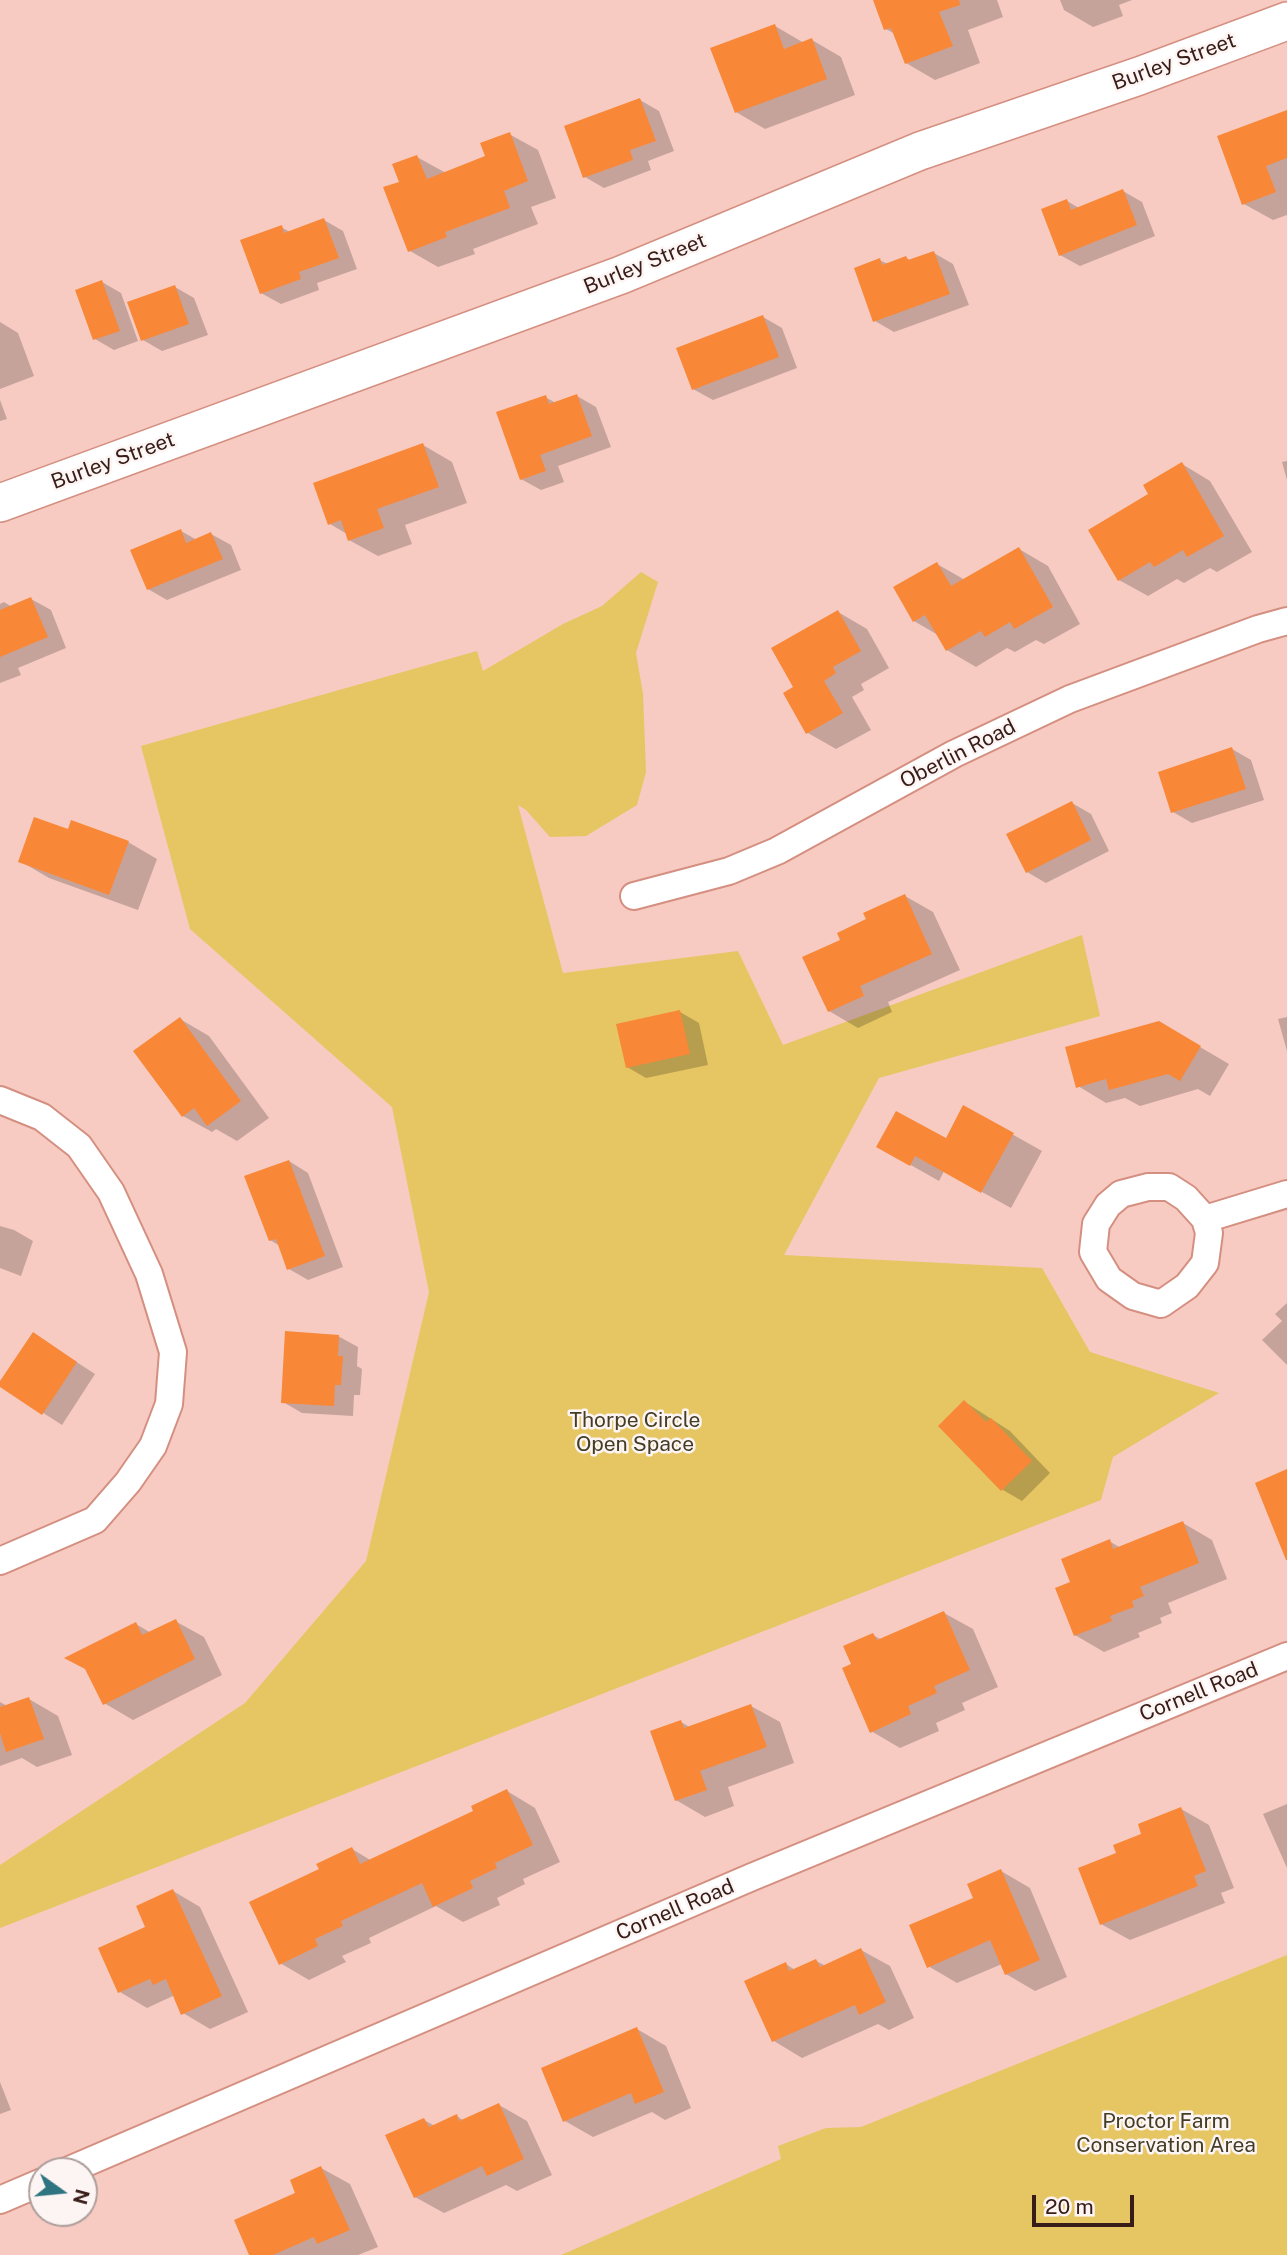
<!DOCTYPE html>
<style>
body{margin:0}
#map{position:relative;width:1287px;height:2255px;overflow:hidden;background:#f7cbc1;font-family:"Public Sans",sans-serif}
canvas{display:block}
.north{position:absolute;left:28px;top:2157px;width:70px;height:70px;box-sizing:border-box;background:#fdf5f4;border:2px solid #ae9e9c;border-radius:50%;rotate:105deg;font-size:19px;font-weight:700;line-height:28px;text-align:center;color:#371c17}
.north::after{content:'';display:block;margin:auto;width:24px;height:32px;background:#2e7481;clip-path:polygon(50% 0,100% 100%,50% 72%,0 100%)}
.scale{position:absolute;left:1032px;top:2195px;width:102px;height:32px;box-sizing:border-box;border:4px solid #371c17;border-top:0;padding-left:9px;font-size:21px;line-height:24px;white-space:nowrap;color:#371c17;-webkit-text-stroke:5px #fdf5f4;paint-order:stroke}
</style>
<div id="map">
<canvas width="1287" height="2255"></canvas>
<div class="north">N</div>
<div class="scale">20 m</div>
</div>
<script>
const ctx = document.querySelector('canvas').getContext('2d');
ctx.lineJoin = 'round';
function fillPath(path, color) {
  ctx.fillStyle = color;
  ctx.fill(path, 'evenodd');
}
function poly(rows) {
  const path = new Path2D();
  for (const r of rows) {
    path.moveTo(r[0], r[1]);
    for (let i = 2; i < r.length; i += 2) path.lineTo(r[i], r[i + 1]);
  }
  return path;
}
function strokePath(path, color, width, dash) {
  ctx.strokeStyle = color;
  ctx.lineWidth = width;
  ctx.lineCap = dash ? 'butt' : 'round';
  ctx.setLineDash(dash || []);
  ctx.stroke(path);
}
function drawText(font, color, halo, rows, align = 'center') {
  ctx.font = font + ' "Public Sans",sans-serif';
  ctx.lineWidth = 5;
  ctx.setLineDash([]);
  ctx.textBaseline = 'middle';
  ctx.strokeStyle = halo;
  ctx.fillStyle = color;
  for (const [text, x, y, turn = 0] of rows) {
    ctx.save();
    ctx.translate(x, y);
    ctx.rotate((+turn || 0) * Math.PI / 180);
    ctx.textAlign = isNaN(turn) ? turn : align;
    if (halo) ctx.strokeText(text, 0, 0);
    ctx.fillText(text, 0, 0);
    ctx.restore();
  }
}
fillPath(poly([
 [641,572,658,582,636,653,643,694,646,772,637,805,586,836,550,837,526,810,518,805,563,973,738,951,783,1045,1082,935,1100,1016,879,1078,784,1255,1042,1268,1090,1352,1219,1393,1113,1457,1101,1500,0,1928,0,1865,245,1703,366,1561,429,1292,392,1107,190,929,141,746,477,651,483,671,563,624,602,606],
 [1287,1955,1287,2255,561,2255,781,2159,778,2146,826,2128,861,2127]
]), '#e5c663');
fillPath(poly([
 [875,0,997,0,1003,17,968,30,980,63,935,80,906,63,895,34,886,29],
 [1060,0,1132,0,1119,5,1123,16,1093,27,1064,10],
 [775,26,804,43,812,40,841,57,855,95,765,129,736,112],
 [640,100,659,111,674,151,648,161,651,170,604,188,585,177],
 [1287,112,1287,215,1273,220,1244,204],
 [509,134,538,150,556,198,531,207,538,224,473,249,475,254,438,267,410,251,401,183,417,157,446,173,487,157],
 [1123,191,1142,202,1155,236,1080,266,1060,255,1067,201,1079,208],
 [324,220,343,231,357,269,317,283,319,290,281,304,261,293,281,227,290,232],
 [934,253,953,264,969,305,894,332,875,321,879,260,888,264,906,258,912,261],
 [102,282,121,293,138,341,114,350,95,339],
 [175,287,194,298,208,335,162,351,143,340],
 [763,317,782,328,797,368,713,400,693,389],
 [0,322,18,333,34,376,0,389],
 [577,396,596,407,611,447,558,466,564,482,541,490,521,479,545,397,556,403],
 [0,400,7,419,0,421],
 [423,445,452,462,467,503,405,525,412,544,378,556,349,540,347,534,330,524],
 [1287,461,1287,480,1282,462],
 [1182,464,1210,481,1252,552,1217,572,1210,568,1184,583,1177,579,1148,596,1119,580,1151,495],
 [181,531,197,540,211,534,231,545,241,570,167,600,148,589],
 [1019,549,1048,566,1080,624,1044,644,1036,640,1015,652,1007,648,976,667,947,650,938,635,914,621,937,564,965,580],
 [31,599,51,610,66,648,18,668,21,675,0,683,0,604,4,602,12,607],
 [838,612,867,629,889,668,861,684,864,690,852,697,871,730,836,749,808,733,796,687],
 [1232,749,1251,760,1264,800,1192,823,1173,812],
 [1072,803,1091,814,1109,851,1046,883,1027,872],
 [69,831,128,842,157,859,138,910,49,878,20,861],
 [905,896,933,912,960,970,888,1002,892,1012,858,1028,829,1011,842,941],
 [680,1012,699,1023,708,1065,646,1078,627,1067],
 [1287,1017,1287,1051,1278,1019],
 [180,1019,209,1036,269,1118,237,1141,216,1129,212,1132,183,1116],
 [1159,1023,1229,1064,1210,1096,1198,1089,1140,1106,1125,1098,1106,1103,1078,1086],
 [964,1107,1042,1151,1011,1208,944,1171,939,1181,879,1147,946,1140],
 [289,1161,308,1173,343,1267,308,1280,289,1269,280,1246,270,1240],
 [0,1226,14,1230,33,1241,21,1276,0,1268],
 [1287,1303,1287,1365,1262,1340,1282,1321,1275,1314],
 [338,1336,358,1347,357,1366,362,1369,360,1395,354,1395,353,1416,302,1413,283,1402],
 [52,1346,95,1374,62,1425,0,1385],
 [965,1402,1010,1431,1050,1473,1022,1501,1003,1490,941,1426],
 [1183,1523,1212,1540,1227,1579,1168,1603,1172,1613,1160,1618,1162,1623,1138,1633,1140,1637,1104,1652,1075,1635,1072,1583,1109,1541,1121,1548],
 [944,1613,973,1629,998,1687,962,1703,965,1710,936,1723,939,1731,900,1748,871,1731,853,1665,873,1635,882,1640],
 [175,1621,204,1637,222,1675,133,1720,104,1703,136,1624,151,1633],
 [29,1699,58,1716,72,1755,37,1767,22,1758,0,1766,0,1702,7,1706],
 [751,1706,780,1722,794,1763,728,1787,734,1806,705,1817,676,1800,681,1722,691,1728],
 [507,1791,535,1808,560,1862,523,1879,525,1884,497,1898,500,1905,463,1922,436,1906,369,1938,371,1943,342,1956,346,1962,309,1980,280,1963,321,1870,352,1849,372,1861,476,1812],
 [1287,1804,1287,1868,1263,1814],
 [1181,1809,1209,1825,1234,1888,1221,1893,1225,1903,1130,1940,1101,1924,1118,1854],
 [1001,1871,1030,1888,1067,1977,1035,1991,1006,1974,1002,1964,957,1983,928,1966,975,1898],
 [173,1891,200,1907,248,2012,210,2029,183,2013,175,1995,147,2008,120,1992,147,1928],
 [861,1950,890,1966,914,2018,889,2030,878,2024,802,2058,774,2041,786,1964,795,1970,816,1961,826,1966],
 [637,2029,666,2046,691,2108,665,2120,652,2112,593,2137,565,2121],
 [0,2082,11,2110,0,2114],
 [499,2105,527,2121,552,2175,517,2191,506,2185,444,2213,415,2197,424,2120,435,2126,457,2116,464,2121],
 [321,2168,350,2184,378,2247,358,2255,251,2255,297,2194]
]), '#0003');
fillPath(poly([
 [873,0,959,0,960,5,939,12,953,46,905,64,891,28,884,30],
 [775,24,784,49,812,38,827,79,735,113,710,48],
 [640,98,656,141,630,150,633,160,583,178,564,126],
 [1287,110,1287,158,1266,166,1276,192,1242,205,1217,136],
 [510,132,528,181,504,191,510,208,445,232,447,237,408,252,383,187,399,182,392,164,417,155,427,179,485,156,480,143],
 [1123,189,1137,225,1059,256,1041,209,1067,199,1071,210],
 [324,218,339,258,299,272,301,279,260,294,240,240,282,225,284,233],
 [934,251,950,294,873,322,854,268,880,258,882,265,906,256,908,260],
 [102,280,120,331,93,340,75,290],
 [175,285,189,324,141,341,127,302],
 [763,315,779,357,692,390,676,348],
 [577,394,592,436,540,455,546,471,520,480,496,412,546,395,549,404],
 [423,443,439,487,377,509,384,528,348,541,341,520,328,525,313,483],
 [1182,462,1224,536,1187,557,1183,550,1154,567,1150,562,1118,581,1088,530,1148,494,1143,485],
 [181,529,186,543,211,532,223,559,147,590,130,550],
 [1019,547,1053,607,1014,629,1010,622,985,637,981,631,946,651,925,615,913,622,893,587,937,562,951,586],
 [31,597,48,637,0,657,0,610],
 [838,610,861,651,833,667,836,673,824,681,843,713,806,734,783,693,793,687,771,648],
 [1232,747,1246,789,1171,813,1158,772],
 [1072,801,1091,840,1026,873,1006,834],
 [34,817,68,829,71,820,129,841,109,895,18,862],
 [905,894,932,954,860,986,864,996,828,1012,802,957,840,940,837,933,866,919,863,913],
 [680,1010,690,1054,626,1068,616,1024],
 [180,1017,241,1101,207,1126,194,1108,182,1117,133,1051],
 [1159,1021,1201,1046,1180,1081,1168,1074,1109,1090,1106,1079,1076,1088,1065,1047],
 [963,1105,1014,1133,981,1193,915,1156,910,1166,876,1147,896,1111,946,1138],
 [289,1160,325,1256,287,1270,276,1239,269,1241,244,1176],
 [285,1331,339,1335,338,1356,343,1356,341,1385,335,1385,334,1406,281,1403],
 [33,1332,77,1362,42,1415,0,1387,0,1381],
 [964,1400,986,1422,991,1418,1032,1461,1001,1491,938,1426],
 [1287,1469,1287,1560,1286,1560,1255,1483],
 [1183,1521,1199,1563,1140,1587,1144,1596,1132,1601,1134,1607,1110,1616,1112,1621,1074,1636,1055,1588,1070,1582,1061,1559,1110,1539,1113,1549],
 [944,1611,970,1670,934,1686,937,1693,908,1706,911,1714,870,1733,842,1668,851,1664,843,1646,873,1633,877,1640],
 [176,1619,195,1659,103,1705,85,1669,64,1658,136,1622,142,1635],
 [29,1697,44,1739,6,1752,0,1733,0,1707],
 [751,1704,767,1747,700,1771,707,1790,675,1801,650,1731,681,1720,684,1728],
 [507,1789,533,1845,495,1863,497,1868,470,1881,473,1888,433,1907,422,1883,341,1921,343,1926,315,1939,318,1946,279,1965,249,1902,319,1869,316,1864,352,1847,360,1864,473,1811,471,1806],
 [1181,1807,1206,1871,1194,1876,1198,1886,1100,1925,1078,1868,1116,1853,1113,1845,1141,1834,1138,1824],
 [1001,1869,1040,1960,1005,1975,990,1940,927,1968,909,1925,973,1898,967,1884],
 [173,1889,222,1996,181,2015,166,1979,153,1985,150,1979,118,1993,98,1948,145,1927,136,1906],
 [861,1948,886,2002,859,2015,855,2005,772,2042,744,1981,786,1962,789,1971,816,1959,820,1967],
 [637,2027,664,2092,635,2104,631,2093,563,2122,541,2068],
 [499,2103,524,2159,487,2176,482,2166,414,2198,385,2135,424,2118,429,2127,457,2114,459,2121],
 [321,2166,350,2230,317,2244,314,2237,273,2255,249,2255,234,2220,295,2193,290,2180]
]), '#f88737');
const street = poly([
 [634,896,729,871,777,851,954,754,1070,699,1258,629,1287,621],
 [0,1100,42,1117,79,1146,111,1192,149,1274,173,1352,169,1404,153,1446,128,1482,95,1520,0,1561],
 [1148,1187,1169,1187,1186,1198,1205,1219,1209,1233,1205,1263,1187,1286,1161,1304,1133,1296,1109,1279,1093,1252,1096,1224,1108,1205,1121,1194,1148,1187],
 [1205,1219,1287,1194],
 [67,2171,752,1877,1287,1656],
 [0,2200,42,2182]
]);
const secondary = poly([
 [0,503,621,275,920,151,1139,76,1287,21]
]);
strokePath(street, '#d48f81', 30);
strokePath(secondary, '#d48f81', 40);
strokePath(street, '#fff', 26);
strokePath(secondary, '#fff', 37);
drawText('21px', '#371c17', '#fdf5f4', [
 ["Burley Street",1174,62,-20],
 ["Burley Street",645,264,-22],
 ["Burley Street",113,461,-20],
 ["Oberlin Road",958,754,-27],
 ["Cornell Road",1199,1692,-22],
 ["Cornell Road",675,1910,-23]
]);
drawText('21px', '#443d25', '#fdf5f4', [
 ["Thorpe Circle",635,1421],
 ["Open Space",635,1445],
 ["Proctor Farm",1166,2122],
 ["Conservation Area",1166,2146]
]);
</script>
